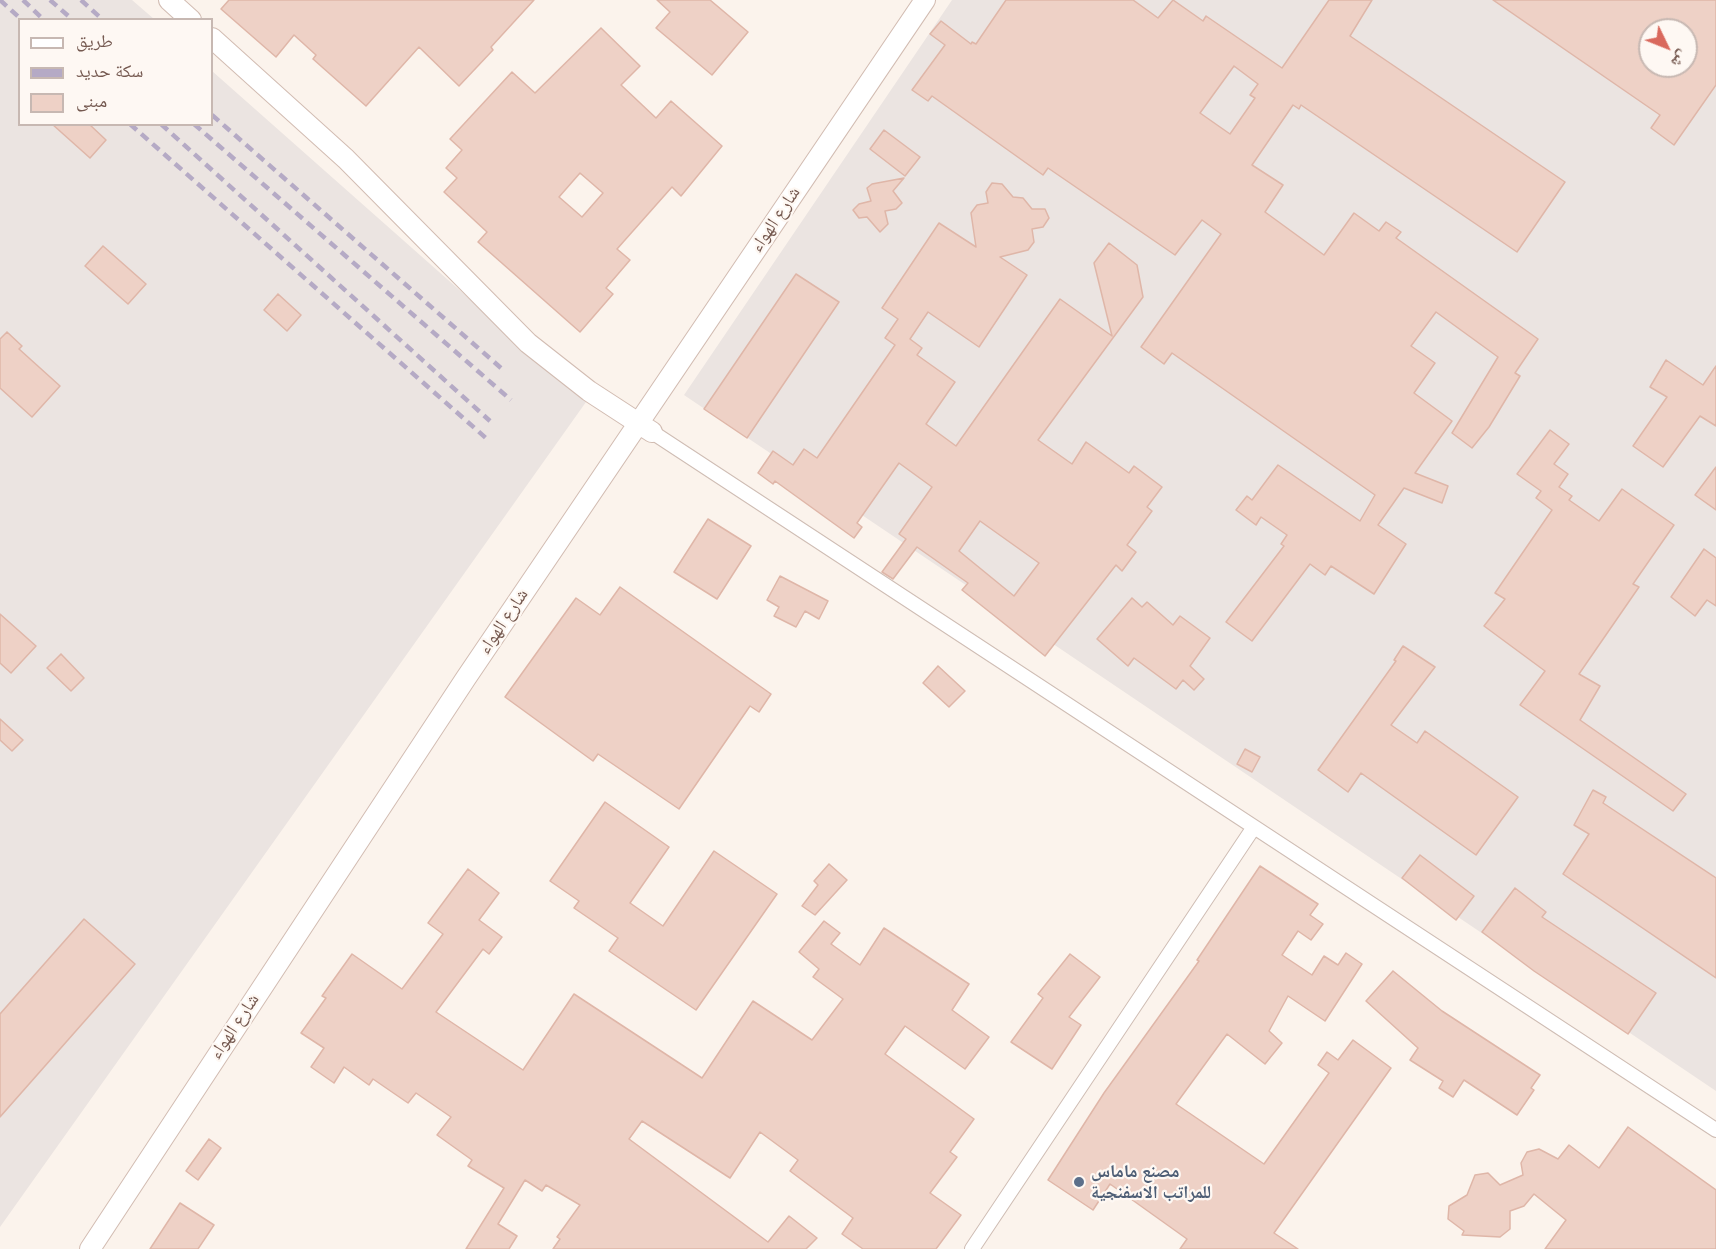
<!DOCTYPE html>
<meta charset="utf-8">
<style>
body{margin:0}
#map{position:relative;width:1716px;height:1249px;overflow:hidden;background:#fbf3ec;font-family:Roboto,"Noto Naskh Arabic",sans-serif}
canvas{display:block}
.legend{position:absolute;left:18px;top:18px;width:195px;height:108px;box-sizing:border-box;background:#fef8f3;border:2px solid #c7b8b2;margin:0;padding:8px 10px;list-style:none;font-size:18px;color:#755950}
.legend li{display:flex;align-items:center;gap:12px;height:30px}
.legend b{width:30px;border:2px solid #c7b8b2}
.north{position:absolute;left:1638px;top:18px;width:60px;height:60px;box-sizing:border-box;background:#fef8f3;border:2px solid #c7b8b2;border-radius:50%;rotate:133deg;font-size:16px;font-weight:700;line-height:24px;text-align:center;color:#755950}
.north::after{content:'';display:block;margin:auto;width:21px;height:27px;background:#d9695d;clip-path:polygon(50% 0,100% 100%,50% 72%,0 100%)}
</style>
<div id="map">
<canvas width="1716" height="1249"></canvas>
<ul class="legend">
<li><b style="height:8px;background:#fff"></b>طريق</li>
<li><b style="height:8px;background:#b5aac5"></b>سكة حديد</li>
<li><b style="height:16px;background:#eed1c6"></b>مبنى</li>
</ul>
<div class="north">ش</div>
</div>
<script>
const ctx = document.querySelector('canvas').getContext('2d');
ctx.lineJoin = 'round';
function fillPath(path, color) {
  ctx.fillStyle = color;
  ctx.fill(path, 'evenodd');
}
function poly(rows) {
  const path = new Path2D();
  for (const r of rows) {
    path.moveTo(r[0], r[1]);
    for (let i = 2; i < r.length; i += 2) path.lineTo(r[i], r[i + 1]);
  }
  return path;
}
function strokePath(path, color, width, dash) {
  ctx.strokeStyle = color;
  ctx.lineWidth = width;
  ctx.lineCap = dash ? 'butt' : 'round';
  ctx.setLineDash(dash || []);
  ctx.stroke(path);
}
function drawText(font, color, halo, rows, align = 'center') {
  ctx.font = font + ' Roboto,"Noto Naskh Arabic",sans-serif';
  ctx.lineWidth = 4.5;
  ctx.setLineDash([]);
  ctx.textBaseline = 'middle';
  ctx.strokeStyle = halo;
  ctx.fillStyle = color;
  for (const [text, x, y, turn = 0] of rows) {
    ctx.save();
    ctx.translate(x, y);
    ctx.rotate((+turn || 0) * Math.PI / 180);
    ctx.textAlign = isNaN(turn) ? turn : align;
    if (halo) ctx.strokeText(text, 0, 0);
    ctx.fillText(text, 0, 0);
    ctx.restore();
  }
}
fillPath(poly([
 [0,0,132,0,154,19,20,20,20,124,212,124,212,71,586,402,0,1227],
 [952,0,1716,0,1716,1091,684,395],
 [1650,30,1686,30,1686,66,1650,66]
]), '#ebe4e1');
const building = poly([
 [229,0,534,0,491,47,493,50,459,86,419,47,366,106,313,59,316,55,294,35,276,57,221,9,229,0],
 [657,0,710,0,748,32,712,75,656,28,670,12,657,0],
 [1006,0,1133,0,1158,18,1173,0,1203,21,1206,16,1282,68,1329,0,1372,0,1350,36,1565,182,1517,252,1301,105,1299,109,1293,105,1252,165,1283,185,1265,212,1324,255,1354,213,1379,231,1386,222,1401,232,1396,238,1538,339,1515,373,1520,376,1489,427,1472,448,1452,433,1498,357,1436,312,1411,346,1435,363,1414,393,1452,421,1415,473,1448,486,1442,503,1404,488,1378,525,1406,544,1374,594,1331,566,1325,575,1310,564,1252,641,1226,622,1284,546,1281,544,1287,535,1261,517,1256,525,1236,510,1247,496,1252,500,1278,465,1360,521,1375,495,1172,353,1164,364,1141,347,1221,234,1202,220,1175,255,1048,168,1043,175,932,96,928,101,912,90,945,45,930,34,941,21,971,44,972,42,976,44,1006,0],
 [1234,66,1258,84,1250,95,1255,98,1230,134,1200,113,1234,66],
 [1493,0,1716,0,1716,85,1674,145,1651,128,1660,115,1493,0],
 [1650,30,1686,30,1686,66,1650,66,1650,30],
 [601,28,640,66,621,85,656,118,671,101,722,146,681,196,672,187,617,249,630,260,606,288,613,294,580,332,478,242,487,232,444,192,457,178,446,168,462,150,450,139,512,72,535,93,601,28],
 [580,173,603,193,582,217,559,197,580,173],
 [52,124,89,124,106,140,90,158,52,124],
 [884,130,920,157,905,176,870,149,884,130],
 [904,178,893,191,902,203,896,209,885,211,888,224,880,232,867,217,859,218,853,210,859,204,871,201,867,188,872,184,904,178],
 [992,183,1002,184,1013,197,1023,198,1032,209,1045,209,1049,218,1043,227,1032,229,1034,242,1028,250,1000,257,1027,275,979,347,928,312,910,339,922,348,917,355,955,382,926,424,956,446,1060,299,1112,336,1094,263,1109,243,1137,265,1143,297,1038,440,1072,464,1086,442,1129,473,1134,466,1162,487,1147,507,1152,511,1127,545,1136,552,1122,571,1116,565,1045,656,962,590,968,583,917,547,893,579,882,572,906,539,899,534,932,487,899,463,857,523,862,527,854,538,775,481,773,484,758,473,773,451,793,465,804,449,817,458,895,345,885,338,898,319,882,308,939,223,976,247,971,213,977,205,988,203,986,192,992,183],
 [980,521,1039,563,1014,596,959,551,980,521],
 [103,246,146,284,128,304,85,266,103,246],
 [796,274,839,302,747,438,704,409,796,274],
 [278,294,301,315,287,331,264,310,278,294],
 [7,332,22,346,19,349,60,386,32,417,0,388,0,339,7,332],
 [1666,360,1703,385,1716,366,1716,426,1700,416,1663,467,1633,446,1667,397,1650,387,1666,360],
 [1550,430,1569,444,1554,464,1568,474,1559,487,1572,496,1569,500,1599,521,1622,489,1674,525,1633,584,1639,587,1579,674,1600,686,1580,720,1686,794,1673,811,1520,705,1545,671,1484,626,1505,599,1495,593,1552,510,1536,498,1541,491,1517,474,1550,430],
 [1716,467,1716,510,1695,495,1716,467],
 [708,519,751,546,717,599,674,572,708,519],
 [1704,549,1716,558,1716,606,1707,600,1695,616,1671,597,1704,549],
 [780,576,828,601,819,619,805,611,796,627,774,616,779,607,767,600,780,576],
 [620,587,771,694,759,712,750,706,679,809,598,754,593,761,505,697,576,598,600,615,620,587],
 [1132,598,1142,607,1147,602,1173,625,1180,616,1210,638,1190,666,1204,679,1194,690,1183,680,1176,689,1134,658,1128,666,1097,639,1132,598],
 [0,614,36,646,11,673,0,663,0,614],
 [1403,646,1435,667,1391,725,1417,743,1425,731,1518,797,1476,855,1361,773,1348,792,1318,770,1396,661,1394,660,1403,646],
 [61,654,84,678,71,691,47,668,61,654],
 [938,666,965,691,949,707,923,683,938,666],
 [0,719,23,740,12,751,0,740,0,719],
 [1245,749,1260,757,1252,772,1237,764,1245,749],
 [1593,790,1606,797,1603,803,1716,878,1716,978,1563,874,1589,834,1574,825,1593,790],
 [605,802,669,847,630,903,663,926,714,851,777,894,696,1010,609,951,618,938,574,908,579,901,550,881,605,802],
 [1420,855,1474,896,1456,920,1402,878,1420,855],
 [829,864,847,880,815,915,802,906,818,885,814,881,829,864],
 [1260,866,1318,904,1310,915,1323,924,1311,940,1298,931,1282,955,1312,975,1324,956,1338,965,1346,953,1362,964,1325,1021,1288,996,1269,1031,1282,1043,1265,1064,1227,1034,1176,1104,1264,1164,1329,1073,1318,1065,1327,1052,1338,1060,1353,1040,1391,1068,1274,1233,1298,1249,1180,1249,1187,1239,1110,1184,1093,1210,1048,1180,1104,1093,1199,961,1197,960,1260,866],
 [468,869,499,893,479,920,502,937,489,954,483,949,436,1012,523,1070,574,994,702,1078,753,1001,812,1040,843,999,813,977,819,969,799,952,824,921,840,933,831,944,860,965,884,928,969,984,952,1010,989,1037,965,1069,905,1026,885,1054,974,1119,950,1152,957,1157,930,1193,961,1215,936,1249,863,1249,842,1234,853,1218,790,1171,798,1160,760,1132,730,1178,642,1121,629,1139,768,1242,789,1216,817,1238,806,1249,553,1249,560,1239,557,1237,580,1205,546,1185,542,1191,525,1180,498,1224,517,1236,509,1249,466,1249,504,1188,468,1166,472,1160,437,1135,451,1117,416,1093,408,1103,373,1079,369,1085,344,1067,334,1083,311,1067,324,1048,301,1033,326,998,322,996,352,954,402,989,443,934,428,923,468,869],
 [1515,888,1546,912,1542,917,1656,993,1628,1034,1534,971,1482,932,1515,888],
 [84,919,135,964,0,1117,0,1014,84,919],
 [1070,954,1100,977,1069,1017,1081,1025,1052,1069,1011,1042,1043,998,1038,994,1070,954],
 [1393,971,1442,1011,1540,1075,1531,1088,1534,1090,1517,1115,1464,1080,1453,1097,1439,1088,1443,1081,1410,1060,1418,1048,1366,1001,1393,971],
 [1628,1127,1716,1190,1716,1249,1545,1249,1566,1220,1534,1194,1524,1206,1510,1211,1510,1229,1500,1237,1462,1235,1464,1231,1448,1219,1449,1206,1467,1195,1475,1175,1488,1173,1500,1185,1523,1175,1521,1163,1527,1152,1539,1149,1558,1159,1569,1145,1599,1168,1628,1127],
 [209,1139,221,1148,198,1180,186,1171,209,1139],
 [180,1203,214,1225,198,1249,150,1249,180,1203]
]);
fillPath(building, '#eed1c6');
strokePath(building, '#dfb6a8', 1.5);
const street = poly([
 [652,432,1716,1130],
 [972,1249,1254,827]
]);
const secondary = poly([
 [169,0,191,20],
 [212,38,346,159,528,343,589,391,652,432],
 [90,1249,466,678,925,0]
]);
strokePath(street, '#cfbdb4', 16);
strokePath(secondary, '#d2bcb2', 22);
strokePath(street, '#fff', 14);
strokePath(secondary, '#fff', 20);
strokePath(poly([
 [0,0,22,20],
 [23,0,44,20],
 [50,0,73,20],
 [81,0,103,20],
 [212,115,501,368],
 [130,124,487,439],
 [161,124,490,421],
 [194,124,511,400]
]), '#b5aac5', 4.5, [9, 6]);
for (const [x, y, r, color] of [
 [1079,1182,6,"#5c6f8a"]
]) {
  const dot = new Path2D();
  dot.arc(x, y, r, 0, 2 * Math.PI);
  ctx.fillStyle = color;
  ctx.fill(dot);
  strokePath(dot, '#fef8f3', 2);
}
drawText('18px', '#755950', '#fef8f3', [
 ["شارع الهواء",776,220,-56],
 ["شارع الهواء",504,622,-56],
 ["شارع الهواء",235,1027,-56]
]);
drawText('bold 18px', '#4e5e75', '#fef8f3', [
 ["مصنع ماماس",1091,1172],
 ["للمراتب الاسفنجية",1091,1193]
], 'left');
</script>
